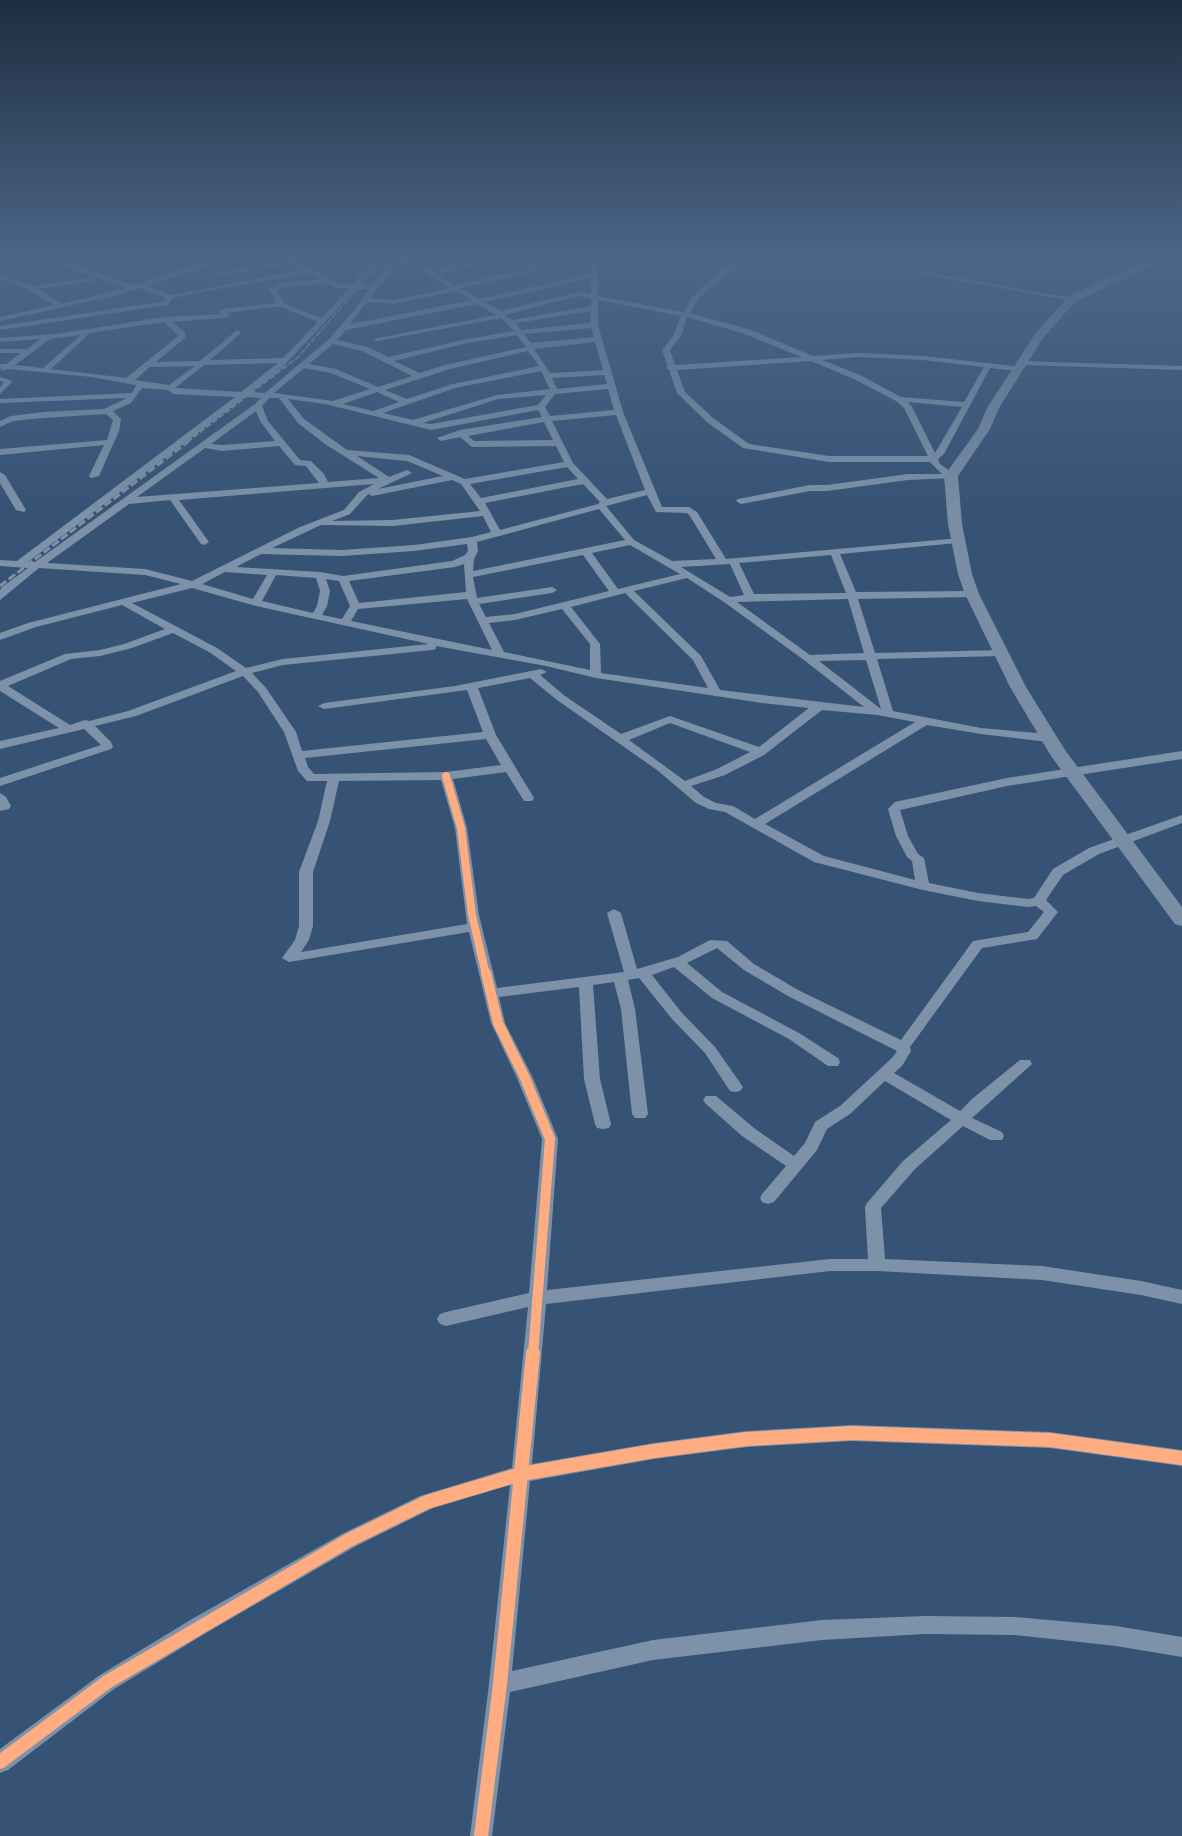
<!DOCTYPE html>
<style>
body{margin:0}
canvas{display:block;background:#365274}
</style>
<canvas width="1182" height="1836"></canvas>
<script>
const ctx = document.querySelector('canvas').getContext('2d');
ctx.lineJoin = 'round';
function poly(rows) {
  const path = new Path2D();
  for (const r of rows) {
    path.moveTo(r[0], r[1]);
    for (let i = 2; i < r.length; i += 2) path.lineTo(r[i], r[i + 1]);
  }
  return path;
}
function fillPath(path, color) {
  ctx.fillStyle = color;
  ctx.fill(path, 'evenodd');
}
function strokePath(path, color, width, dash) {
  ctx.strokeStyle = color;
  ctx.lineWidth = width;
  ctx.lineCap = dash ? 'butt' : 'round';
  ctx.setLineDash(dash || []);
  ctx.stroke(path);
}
fillPath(poly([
 [10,257,24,257,0,263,0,259,10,257],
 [39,257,49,257,134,285,203,262,178,257,211,260,219,257,267,257,219,262,147,286,171,295,304,270,294,264,213,276,209,274,288,261,283,257,291,257,340,284,352,284,376,257,383,257,360,284,372,285,397,257,422,263,431,271,499,257,512,257,436,274,455,285,520,271,567,257,577,257,523,274,460,288,479,299,591,274,592,257,598,257,598,296,683,312,693,296,737,257,744,257,699,299,690,313,751,330,813,356,860,353,923,356,1022,367,1022,371,1019,371,990,368,944,454,938,459,940,464,954,474,954,478,908,480,827,491,810,491,741,504,736,501,738,499,810,485,827,485,908,474,942,474,930,462,829,462,743,448,707,422,677,393,669,370,666,368,668,366,662,350,673,336,681,316,598,300,598,325,623,412,662,507,689,507,697,512,726,559,960,538,960,542,957,543,840,554,856,592,972,591,977,594,972,597,858,599,875,653,1002,650,1007,653,1002,656,877,659,893,711,981,728,1048,734,1054,738,1048,742,981,734,927,725,765,824,824,856,915,880,912,861,907,857,896,836,888,809,895,802,1007,778,1182,751,1182,759,1007,786,900,810,908,836,918,854,924,858,929,883,978,893,1028,899,1034,898,1053,869,1089,848,1182,815,1182,823,1099,854,1063,875,1046,900,1058,912,1037,939,982,948,910,1047,911,1051,902,1066,894,1073,960,1111,972,1099,1020,1060,1030,1060,1032,1064,972,1118,1002,1132,1004,1136,1002,1140,990,1140,963,1126,915,1169,881,1208,885,1259,1042,1266,1141,1281,1182,1290,1182,1304,1141,1295,1042,1280,877,1271,830,1271,546,1304,532,1464,654,1443,747,1431,852,1425,1050,1432,1182,1450,1182,1466,1050,1448,852,1441,747,1447,654,1459,530,1481,512,1671,653,1640,822,1620,925,1616,1015,1617,1116,1626,1182,1637,1182,1657,1116,1646,1015,1635,925,1634,822,1640,653,1660,510,1692,492,1836,470,1836,489,1684,510,1485,433,1508,356,1546,206,1633,114,1689,8,1770,0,1773,0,1749,100,1675,192,1619,342,1534,420,1496,512,1468,528,1307,446,1326,440,1324,437,1319,440,1314,446,1312,529,1293,542,1139,517,1078,491,1023,469,932,289,962,282,958,295,940,299,926,299,872,318,821,327,781,307,781,298,771,284,732,258,692,243,676,136,716,95,726,111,742,113,747,111,749,0,786,0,778,101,745,84,729,0,749,0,741,59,728,0,691,0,681,65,654,100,650,124,644,165,629,122,605,36,627,0,640,0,633,28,623,181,584,145,575,39,568,0,600,0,590,2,587,28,568,0,566,0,560,17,561,235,397,173,394,168,390,142,388,131,403,113,411,121,419,119,431,99,476,91,478,89,476,104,445,0,455,0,449,107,440,113,420,106,414,43,418,13,421,0,427,0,421,11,416,43,412,104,409,127,398,0,403,0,399,132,393,136,385,92,377,9,369,1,371,0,364,6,364,21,353,0,353,0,349,27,349,40,339,0,342,0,338,56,334,164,317,221,314,219,311,223,309,277,303,269,289,281,283,322,279,310,273,196,293,173,298,168,305,0,330,0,326,165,301,166,298,140,288,115,296,0,321,0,317,54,305,24,287,0,279,0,275,33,286,94,277,39,257],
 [399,263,418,266,428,274,450,288,394,300,370,298,399,263],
 [97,278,126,288,61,304,39,289,94,281,97,278],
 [591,278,591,294,578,292,501,311,485,302,591,278],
 [328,283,336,288,349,288,322,318,285,304,277,290,285,287,328,283],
 [356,289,369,289,354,310,329,339,265,393,251,392,277,373,356,289],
 [456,291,472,300,350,324,367,302,394,304,456,291],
 [578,296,591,299,591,306,512,320,505,315,578,296],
 [477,304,496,315,373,339,377,341,501,318,514,331,467,339,388,357,368,347,337,340,346,330,477,304],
 [271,307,281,307,318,322,283,358,210,360,240,334,241,332,237,330,200,361,156,362,185,338,185,332,172,322,225,318,229,316,227,313,271,307],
 [591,311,590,323,521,330,516,323,591,311],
 [687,317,745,334,801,357,675,365,670,350,681,336,687,317],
 [164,322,178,335,177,337,126,378,51,369,90,333,164,322],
 [591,328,594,337,531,343,524,334,591,328],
 [81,335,43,368,15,365,50,339,81,335],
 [517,335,526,347,445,365,420,373,394,361,467,343,517,335],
 [595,342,603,370,550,373,534,349,595,342],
 [333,344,362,351,412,376,378,387,336,369,309,364,333,344],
 [528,351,539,366,453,384,407,399,385,390,450,369,528,351],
 [860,357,923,360,984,367,964,402,901,397,860,375,822,360,860,357],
 [811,361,854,379,896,401,904,408,928,456,829,456,749,444,713,418,685,392,677,370,811,361],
 [278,363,241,392,175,388,204,365,278,363],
 [195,366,169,385,135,380,150,367,195,366],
 [304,368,331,373,370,389,333,401,274,393,304,368],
 [541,371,550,389,497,395,413,420,383,413,455,388,541,371],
 [604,375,607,384,557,389,552,378,604,375],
 [608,389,614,410,550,416,545,407,555,394,608,389],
 [377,392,399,402,373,411,343,404,377,392],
 [546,395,538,405,431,424,423,423,498,399,546,395],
 [245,397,261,398,255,404,35,562,28,562,245,397],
 [269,398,279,398,298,423,325,444,379,478,328,482,324,474,311,461,300,460,268,421,262,406,269,398],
 [288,399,325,404,431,430,538,410,542,417,460,430,437,438,441,441,460,437,472,447,556,446,564,462,465,479,409,455,347,450,304,419,288,399],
 [908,402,962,407,935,453,912,407,908,402],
 [256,411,260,421,275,441,222,445,211,444,256,411],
 [616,415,645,490,607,499,573,463,552,421,616,415],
 [544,422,553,440,474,441,468,436,544,422],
 [279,446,295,465,306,466,319,483,137,497,205,448,222,451,279,446],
 [357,456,407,461,443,476,378,489,412,473,407,470,389,477,357,456],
 [567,467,578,479,481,498,470,484,567,467],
 [452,480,461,484,480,511,393,520,332,521,350,514,368,494,372,496,452,480],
 [374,484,359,492,344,510,300,527,192,581,145,569,47,563,129,504,170,500,201,544,204,545,209,542,179,500,374,484],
 [583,484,600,502,598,504,500,530,485,503,583,484],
 [647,495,656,512,687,513,690,516,716,559,672,561,634,540,606,506,647,495],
 [599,509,625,540,473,571,474,559,478,551,477,542,599,509],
 [483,516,491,532,472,537,414,545,342,550,272,548,321,525,393,526,483,516],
 [467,544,468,551,465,555,452,561,343,576,320,572,236,567,261,554,342,556,414,551,467,544],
 [630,545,680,574,618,589,592,553,630,545],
 [583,555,609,591,515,614,486,617,479,604,552,593,557,590,552,587,477,598,473,577,583,555],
 [831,555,846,593,754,594,739,563,831,555],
 [464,564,466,592,359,603,349,581,455,567,464,564],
 [730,564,744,595,730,597,681,567,730,564],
 [225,572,267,575,253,599,202,584,225,572],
 [276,575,316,578,320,591,317,606,313,613,262,601,276,575],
 [687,578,724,602,804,660,864,707,720,690,701,656,634,591,687,578],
 [326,579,339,581,350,606,342,619,322,615,327,606,330,591,326,579],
 [192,588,256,606,429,644,283,659,246,668,217,648,132,603,192,588],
 [625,593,693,660,708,688,601,673,600,644,571,607,625,593],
 [467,599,492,650,351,621,358,609,467,599],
 [848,599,864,653,810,655,737,602,848,599],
 [562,609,590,644,590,670,504,652,489,623,515,620,562,609],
 [173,633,209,652,236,671,128,711,89,721,85,720,70,725,8,686,71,659,100,656,132,648,173,633],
 [436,646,546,666,596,678,762,703,809,708,759,747,670,716,621,734,565,696,540,675,547,672,541,669,455,686,324,703,318,706,324,709,467,690,483,732,302,751,296,732,266,688,252,673,283,665,432,650,436,649,436,646],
 [866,660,881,709,819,661,866,660],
 [530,678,557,700,657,770,696,803,709,809,725,812,814,862,923,890,978,901,1028,907,1036,906,1044,912,1028,932,973,941,901,1040,798,990,754,964,727,941,710,940,678,957,637,969,621,913,614,909,607,913,624,972,497,988,479,915,467,828,453,779,506,772,524,801,532,801,534,798,496,735,478,688,530,678],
 [822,710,877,715,915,722,755,819,733,806,716,803,704,797,691,786,725,775,764,755,822,710],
 [670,723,750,752,717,769,685,781,629,740,670,723],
 [486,739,501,765,446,772,314,774,308,767,305,758,486,739],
 [441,780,455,828,467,924,301,952,309,940,313,926,313,872,330,821,339,781,441,780],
 [717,948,744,970,788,996,897,1051,892,1058,840,1106,815,1122,805,1143,794,1156,754,1128,716,1096,706,1096,703,1100,706,1104,742,1136,786,1166,762,1194,760,1198,762,1202,768,1204,774,1202,817,1150,827,1129,850,1114,885,1081,951,1120,903,1161,867,1203,865,1207,868,1259,830,1259,547,1290,558,1139,533,1078,505,1023,499,997,579,987,584,1079,595,1124,597,1128,603,1129,609,1128,611,1124,600,1079,593,985,614,982,621,1009,632,1114,635,1118,645,1118,648,1114,635,1009,628,980,639,978,672,1019,705,1053,730,1091,735,1092,740,1091,743,1087,715,1047,682,1013,652,975,674,967,712,998,789,1039,828,1066,838,1066,840,1062,838,1058,799,1033,722,992,687,963,717,948],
 [828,257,843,257,1076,299,1072,301,828,257],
 [1125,257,1134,257,1149,265,1144,266,1125,257],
 [1020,361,1182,366,1182,370,1023,365,1020,365,1020,361],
 [0,377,13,381,0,394,0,387,4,382,0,381,0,377],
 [0,472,5,475,26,510,24,512,16,510,0,483,0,472],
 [0,793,6,797,11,806,9,809,0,811,0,793]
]), '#7d92a8');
fillPath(poly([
 [1158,257,1172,257,1076,301,1043,338,999,408,990,429,958,476,962,524,972,574,979,594,1026,687,1065,750,1182,907,1182,926,1175,924,1051,756,1010,687,965,594,958,574,948,524,944,476,978,429,987,408,1035,334,1068,297,1112,275,1158,257]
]), '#798da4');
strokePath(poly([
 [187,442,298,357,385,257]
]), '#7e92a7', 2, [6, 2]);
strokePath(poly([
 [0,586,189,441]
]), '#7e92a7', 3, [8, 3]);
strokePath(poly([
 [446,776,461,828,472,915,486,975]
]), '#ffac80', 8);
strokePath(poly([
 [486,973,498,1023,525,1078,550,1139,533,1354]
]), '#ffac80', 10);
strokePath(poly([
 [0,1762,107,1682,349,1540,427,1502,521,1474,654,1451,747,1439,852,1433,1050,1440,1182,1458],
 [481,1836,500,1684,533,1353]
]), '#ffac80', 14);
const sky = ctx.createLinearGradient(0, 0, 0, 514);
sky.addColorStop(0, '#1e2d40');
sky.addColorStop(0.5, '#4c6688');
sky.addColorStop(1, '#4c668800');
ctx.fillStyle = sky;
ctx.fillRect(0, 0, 1182, 514);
</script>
